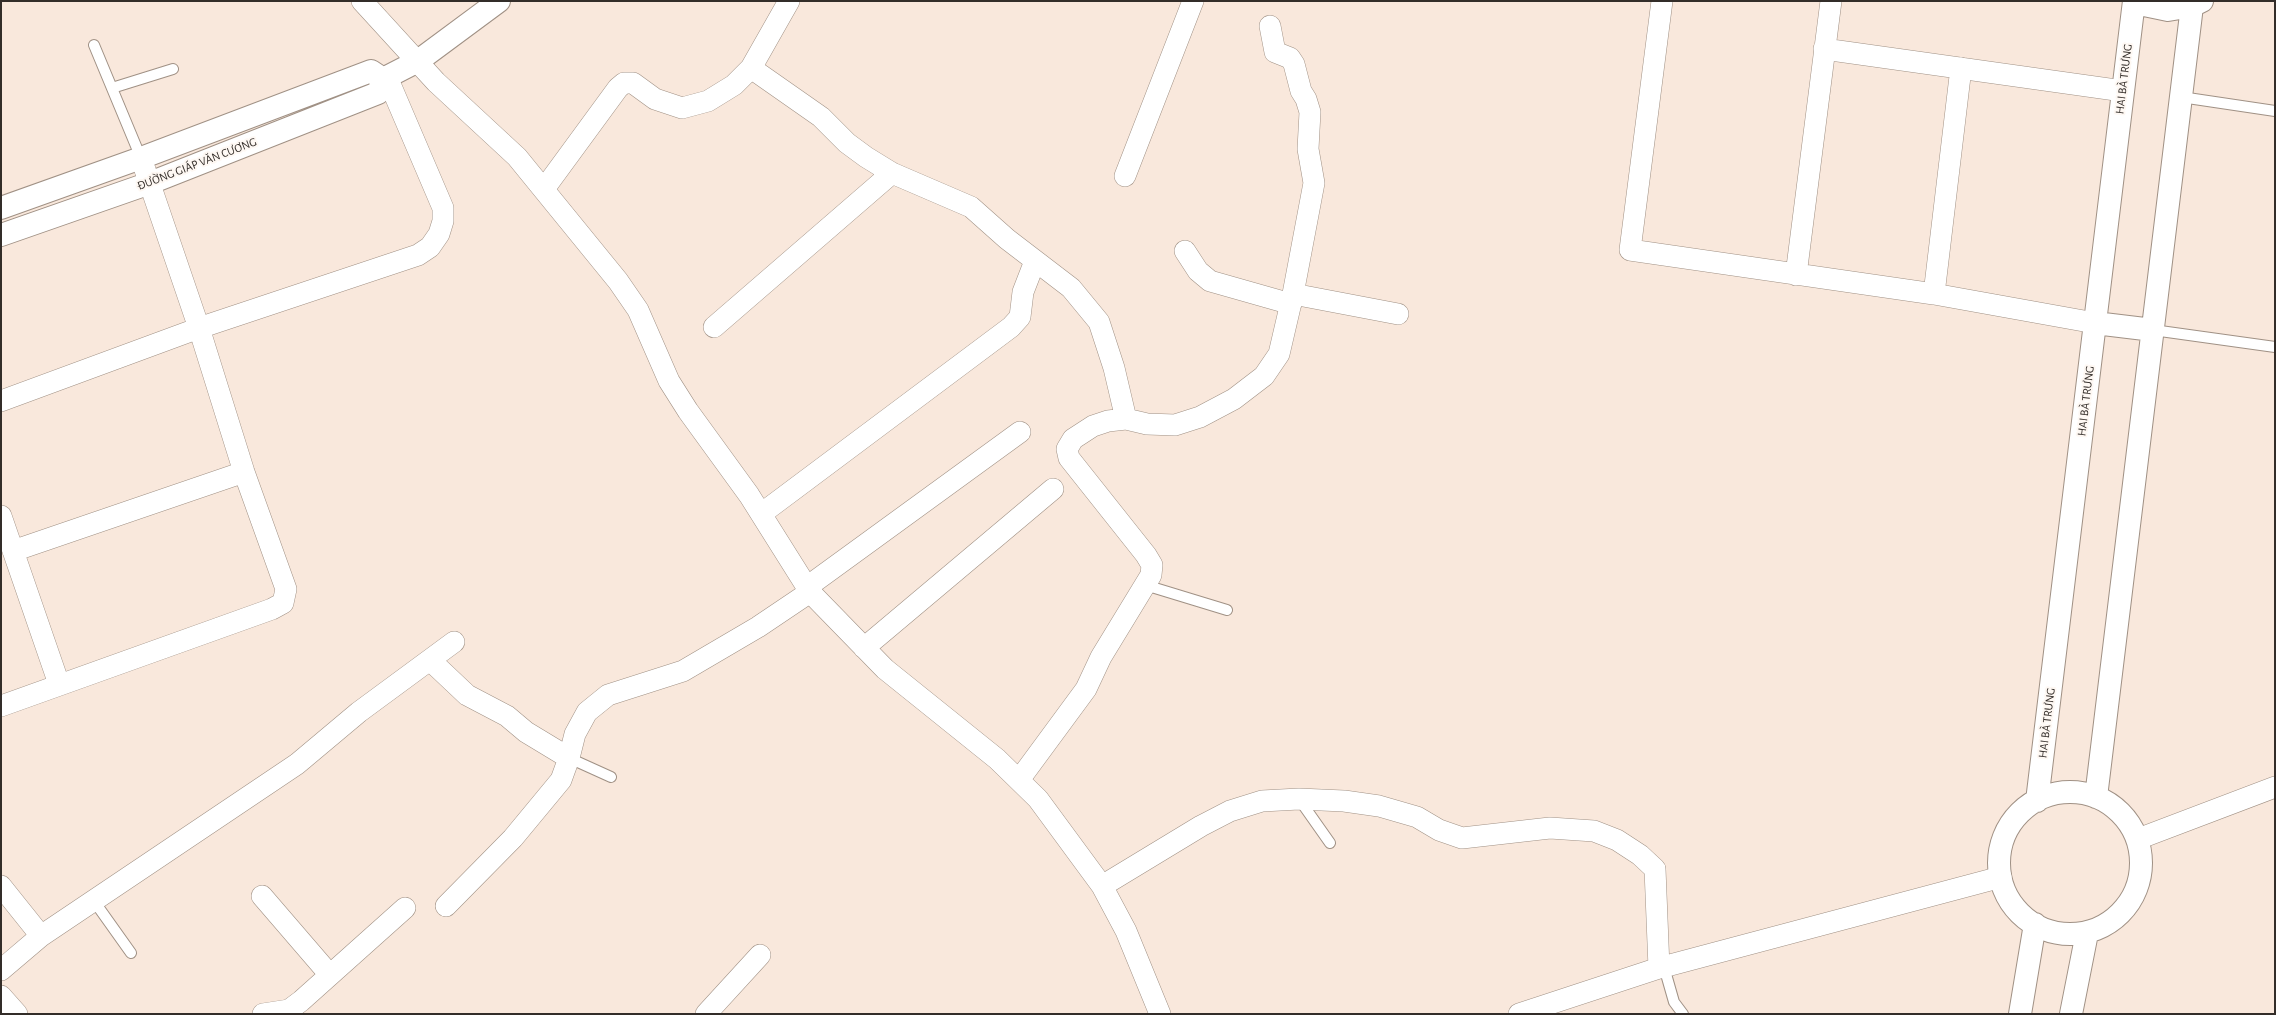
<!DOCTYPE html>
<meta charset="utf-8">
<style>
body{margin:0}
#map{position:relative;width:2276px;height:1015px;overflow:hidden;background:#f9e8dc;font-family:"Alegreya Sans",sans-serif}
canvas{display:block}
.frame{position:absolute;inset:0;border:2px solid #332d29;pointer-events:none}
</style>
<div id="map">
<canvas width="2276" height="1015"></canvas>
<div class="frame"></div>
</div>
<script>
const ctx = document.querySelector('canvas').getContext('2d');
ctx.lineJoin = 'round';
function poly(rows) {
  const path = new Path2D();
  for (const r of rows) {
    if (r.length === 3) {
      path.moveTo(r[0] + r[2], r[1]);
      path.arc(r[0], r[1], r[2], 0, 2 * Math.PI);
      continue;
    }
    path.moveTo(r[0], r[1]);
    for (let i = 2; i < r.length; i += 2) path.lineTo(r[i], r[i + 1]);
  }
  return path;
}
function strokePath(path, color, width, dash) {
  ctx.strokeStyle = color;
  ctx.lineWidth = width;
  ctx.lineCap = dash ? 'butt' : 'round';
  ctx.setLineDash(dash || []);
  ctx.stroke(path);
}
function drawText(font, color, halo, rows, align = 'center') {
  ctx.font = font + ' "Alegreya Sans",sans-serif';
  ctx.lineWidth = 4;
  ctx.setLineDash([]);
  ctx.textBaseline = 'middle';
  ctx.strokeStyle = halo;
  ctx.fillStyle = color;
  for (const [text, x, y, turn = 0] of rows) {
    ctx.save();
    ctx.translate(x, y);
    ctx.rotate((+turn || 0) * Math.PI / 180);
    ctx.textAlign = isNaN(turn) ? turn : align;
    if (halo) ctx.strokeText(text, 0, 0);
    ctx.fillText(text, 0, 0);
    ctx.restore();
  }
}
const service = poly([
 [94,45,141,158],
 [112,88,173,69],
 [2181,97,2275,111],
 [2153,330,2275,347],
 [1145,585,1227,610],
 [569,758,611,777],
 [1299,799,1330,843],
 [94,901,131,953],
 [1664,967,1674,1002,1683,1014]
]);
const minor = poly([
 [362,1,436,82,517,157,618,281,638,310,669,381,688,411,749,495,810,592,885,669,997,759,1038,799,1102,886,1126,931,1160,1014],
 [1662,1,1630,250,1934,294,2095,323],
 [1824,49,2123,91],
 [751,68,821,117,847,143,866,157,892,173,971,207,1007,239,1071,288,1099,322,1114,368,1126,419],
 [1125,176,1193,1],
 [544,189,618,88,624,83,633,83,655,99,682,108,708,101,734,85,751,68,789,1],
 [1185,251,1198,271,1210,281,1291,304],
 [1796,275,1831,1],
 [1293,294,1398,314],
 [1934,294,1961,68],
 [714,327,892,173],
 [1,401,199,328,418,255,430,247,439,234,443,221,443,208,387,77],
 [761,514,1011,327,1020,317,1023,292,1035,261],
 [1,516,59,684],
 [13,551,244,472],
 [807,587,1020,432],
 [864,648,1053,489],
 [431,661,467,695,507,716,526,732,569,758],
 [1,706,272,609,283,603,286,589,244,472,199,328,141,158],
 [1019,780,1086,689,1101,657,1151,575,1152,565,1146,555,1069,458,1067,449,1073,439,1093,426,1108,421,1126,419,1147,424,1175,425,1200,417,1234,399,1264,376,1279,354,1293,294,1314,183,1308,149,1310,112,1306,99,1301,91,1294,64,1290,58,1275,52,1270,26],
 [2138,839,2275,787],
 [1,886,41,936],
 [1102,886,1201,826,1230,811,1262,801,1299,799,1344,801,1379,806,1417,817,1439,830,1462,838,1550,828,1594,831,1617,840,1640,855,1655,869,1659,968],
 [262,896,330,975],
 [446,906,513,838,561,780,569,758,575,734,587,712,608,695,683,671,758,627,810,592],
 [1,970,41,936,297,764,359,712,454,642],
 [1,996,17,1014],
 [263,1014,289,1010,301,1001,405,908],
 [706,1014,760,955],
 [1519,1014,1659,968,2001,877]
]);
const tertiary = poly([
 [2136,1,2144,5,2168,10,2192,6,2202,1],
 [1,208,141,158,371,71,383,79],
 [1,235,150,183,378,93,383,79,418,61,499,1],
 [2095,323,2153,330],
 [2070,863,71],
 [2096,797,2192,6],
 [2037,801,2134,1],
 [2020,1014,2035,924],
 [2071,1014,2087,933]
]);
strokePath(service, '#a09185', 12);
strokePath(minor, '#a09185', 22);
strokePath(tertiary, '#a09185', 24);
strokePath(service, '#fff', 10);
strokePath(minor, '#fff', 21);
strokePath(tertiary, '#fff', 22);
drawText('12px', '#332d29', '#fef8f3', [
 ["HAI BÀ TRƯNG",2124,79,-83],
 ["ĐƯỜNG GIÁP VĂN CƯƠNG",197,164,-21],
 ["HAI BÀ TRƯNG",2086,401,-83],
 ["HAI BÀ TRƯNG",2047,723,-83]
]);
</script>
